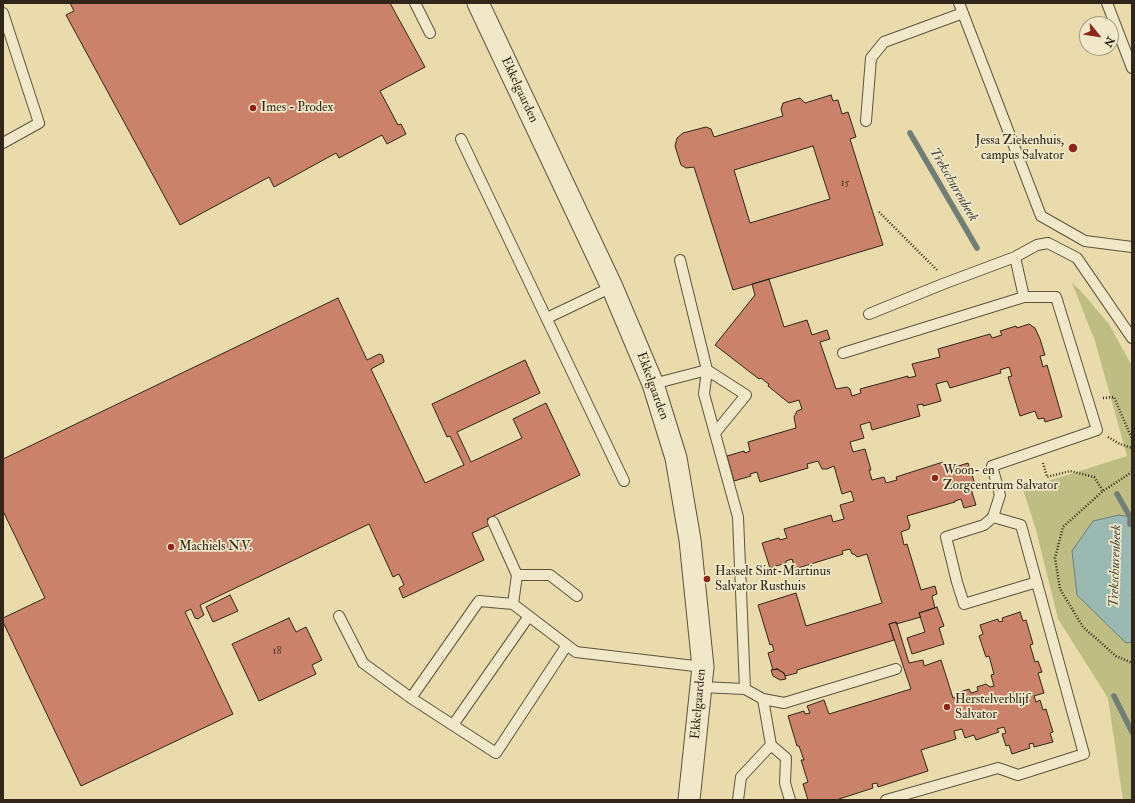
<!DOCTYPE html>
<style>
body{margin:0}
#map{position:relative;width:1135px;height:803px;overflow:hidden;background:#e9dbac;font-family:"IM FELL Double Pica",serif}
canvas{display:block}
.frame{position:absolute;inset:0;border:4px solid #312619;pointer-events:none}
.north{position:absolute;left:1079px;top:16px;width:40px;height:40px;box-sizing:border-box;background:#f1e8c9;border:1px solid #a49a83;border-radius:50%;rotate:120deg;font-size:11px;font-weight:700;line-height:16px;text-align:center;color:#312619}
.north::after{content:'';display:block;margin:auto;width:14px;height:18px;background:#8f2418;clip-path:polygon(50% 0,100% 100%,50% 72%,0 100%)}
</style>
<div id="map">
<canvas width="1135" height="803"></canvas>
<div class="frame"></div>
<div class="north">N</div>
</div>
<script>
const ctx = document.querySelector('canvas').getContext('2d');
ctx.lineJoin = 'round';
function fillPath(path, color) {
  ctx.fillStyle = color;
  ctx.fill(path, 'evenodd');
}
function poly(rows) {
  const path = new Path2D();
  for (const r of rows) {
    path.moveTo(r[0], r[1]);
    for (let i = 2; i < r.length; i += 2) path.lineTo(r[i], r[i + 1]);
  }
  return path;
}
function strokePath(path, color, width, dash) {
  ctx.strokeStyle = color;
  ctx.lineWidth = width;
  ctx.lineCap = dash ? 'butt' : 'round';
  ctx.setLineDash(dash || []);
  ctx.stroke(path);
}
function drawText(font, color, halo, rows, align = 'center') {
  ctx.font = font + ' "IM FELL Double Pica",serif';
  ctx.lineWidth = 3.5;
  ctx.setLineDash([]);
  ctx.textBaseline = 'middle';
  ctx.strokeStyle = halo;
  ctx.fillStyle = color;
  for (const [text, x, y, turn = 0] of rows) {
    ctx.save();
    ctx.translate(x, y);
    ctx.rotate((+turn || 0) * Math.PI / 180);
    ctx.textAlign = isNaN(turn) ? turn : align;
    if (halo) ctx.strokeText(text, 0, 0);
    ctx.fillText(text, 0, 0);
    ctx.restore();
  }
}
fillPath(poly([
 [1072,283,1080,290,1109,324,1132,366,1132,800,1123,800,1108,698,1058,619,1036,530,1023,489,1127,456,1095,341]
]), '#bebe84');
const water = poly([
 [1119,515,1132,517,1132,593,1131,594,1132,600,1132,642,1126,643,1077,595,1072,551,1093,521,1119,515]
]);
fillPath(water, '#9ab9b3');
strokePath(water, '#707e75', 1);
strokePath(poly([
 [910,133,977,248],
 [1117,494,1130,517,1130,524],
 [1114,696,1132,732]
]), '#707e75', 5.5);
const building = poly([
 [70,3,390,3,425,67,380,91,398,125,401,124,406,134,387,144,382,135,339,158,336,153,274,187,269,177,180,225,66,15,74,11,70,3],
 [831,95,833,101,838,100,842,114,848,112,856,137,850,139,883,245,733,290,694,167,686,168,681,165,675,146,677,138,683,133,706,127,711,129,714,137,783,116,781,109,783,103,800,98,805,103,831,95],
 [813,146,830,199,750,223,734,170,813,146],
 [769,279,784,327,807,320,812,335,827,330,830,339,820,342,836,389,847,387,850,389,852,396,861,393,860,389,908,376,908,378,916,376,912,364,940,357,938,349,990,334,992,338,1002,335,1000,331,1016,326,1017,328,1029,324,1035,328,1040,339,1045,355,1040,356,1043,367,1047,365,1062,417,1045,422,1044,418,1038,419,1035,411,1020,416,1008,377,1012,376,1009,367,1000,370,1001,373,950,388,947,381,936,384,941,401,923,406,923,404,917,405,920,416,872,430,870,422,860,425,864,438,850,442,853,452,865,449,871,470,869,470,872,480,884,477,886,483,897,480,896,477,943,462,946,472,953,470,952,468,968,463,976,487,971,489,976,505,964,508,961,499,955,501,955,502,907,516,910,526,909,529,901,532,904,545,907,544,921,590,935,586,937,594,932,596,935,608,919,613,921,617,896,624,896,622,889,624,894,640,797,670,797,673,785,676,784,673,777,669,773,670,768,653,774,651,772,644,770,645,758,605,796,593,806,626,882,603,867,554,857,557,854,554,852,554,850,549,842,551,843,554,795,569,792,559,786,561,786,563,770,568,762,543,779,538,780,540,787,538,784,529,831,515,833,522,844,519,840,505,854,501,851,491,842,494,834,466,827,469,822,469,818,461,807,464,808,468,760,482,757,472,750,474,751,476,734,481,727,456,744,451,745,453,750,451,748,442,796,428,794,417,797,411,802,409,799,400,789,403,768,386,769,384,766,382,761,378,759,379,715,345,755,295,752,284,769,279],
 [338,298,367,360,379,354,382,355,384,361,384,362,371,369,425,483,464,465,450,436,447,437,432,404,525,360,540,393,457,432,471,462,522,438,513,419,546,403,580,475,487,519,490,525,472,533,484,560,403,598,399,588,404,585,399,574,393,577,369,524,200,605,204,615,198,619,195,618,191,609,185,612,233,714,81,786,3,622,3,618,45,598,3,511,3,459,338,298],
 [230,595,238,611,213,622,206,607,230,595],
 [937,607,944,626,939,628,944,644,912,654,907,638,925,632,919,613,937,607],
 [1020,612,1023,621,1026,620,1033,644,1030,645,1035,662,1038,661,1042,672,1038,673,1044,693,1034,696,1036,702,1040,700,1043,710,1046,709,1053,732,1050,733,1053,742,1034,747,1033,743,1029,744,1030,748,1012,754,1009,745,1006,746,1002,734,1006,733,1004,727,997,729,999,732,976,740,974,735,965,738,962,729,954,731,956,739,921,750,928,771,878,787,877,783,872,784,873,788,836,800,808,800,803,784,808,782,801,760,804,760,799,746,797,746,788,716,804,711,805,714,810,713,807,706,824,700,829,714,911,689,889,624,896,622,897,624,909,663,923,660,924,666,941,660,953,698,958,697,957,693,969,689,971,693,978,691,977,687,986,684,990,687,994,686,991,675,994,674,989,656,986,657,979,636,983,634,980,625,998,619,999,622,1003,621,1002,618,1020,612],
 [289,618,296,632,306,627,322,660,312,665,316,674,259,701,232,644,289,618],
 [777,669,784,673,786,679,780,680,773,676,771,670,777,669]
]);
fillPath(building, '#ca826a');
strokePath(building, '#312619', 1);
const service = poly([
 [415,3,430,33],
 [959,3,1041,216,1085,241,1132,247],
 [1107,3,1132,68],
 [3,13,39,123,3,143],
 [866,121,871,58,884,42,963,13],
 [461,139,624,481],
 [1015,257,1024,297,1056,297,1097,430,992,466,1000,495,993,517,984,525,946,537,957,582,964,604,1037,582],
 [680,260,707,370,704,394,738,517,745,689],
 [869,314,943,284,1015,257,1037,245,1048,243,1077,258,1132,338],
 [547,318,612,287],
 [843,353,1024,297],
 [653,384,707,370,746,395,715,433],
 [493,522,517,575,513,604,576,652,703,667],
 [517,575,550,575,577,596],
 [339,616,363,663,411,698,496,753,567,645],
 [701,687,745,689,763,699,771,745,741,777,738,800],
 [411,698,479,601,513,604],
 [763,699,784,703,896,669],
 [453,725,529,616],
 [771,745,786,758,785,783,790,800],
 [886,800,998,768,1018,775,1084,754,1021,525,993,517]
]);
const minor = poly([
 [478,3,612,287,653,384,676,458,690,540,703,667,689,800]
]);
strokePath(service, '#5f533e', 12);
strokePath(minor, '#5f533e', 23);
strokePath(poly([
 [879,212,938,271],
 [1103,398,1114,397,1132,439],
 [1108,437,1120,444,1132,448],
 [1043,463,1047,477,1070,471,1094,477,1103,491],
 [1132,472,1103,491,1063,527,1055,558,1060,589,1083,627,1116,656,1132,663]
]), '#312619', 2.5, [1, 2]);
strokePath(service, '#f1e8c9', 10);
strokePath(minor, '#f1e8c9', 21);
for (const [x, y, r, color] of [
 [253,108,4,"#8f2418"],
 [1073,148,5,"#8f2418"],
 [935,478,4,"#8f2418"],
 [171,547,4,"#8f2418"],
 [707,579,4,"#8f2418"],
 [947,707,4,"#8f2418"]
]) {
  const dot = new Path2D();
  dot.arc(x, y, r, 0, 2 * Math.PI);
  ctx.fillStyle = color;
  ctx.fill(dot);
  strokePath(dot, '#f1e8c9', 1.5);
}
drawText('11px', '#573d2d', null, [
 ["15",845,184],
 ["18",277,652]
]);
drawText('13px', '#312619', '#f1e8c9', [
 ["Ekkelgaarden",519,90,65],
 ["Ekkelgaarden",652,386,70],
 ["Ekkelgaarden",699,704,-85]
]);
drawText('13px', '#312619', '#f1e8c9', [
 ["Imes - Prodex",261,108],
 ["Jessa Ziekenhuis,",1064,141,"right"],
 ["campus Salvator",1064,156,"right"],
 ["Woon- en",943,471],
 ["Zorgcentrum Salvator",943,486],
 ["Machiels N.V.",179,547],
 ["Hasselt Sint-Martinus",715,572],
 ["Salvator Rusthuis",715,587],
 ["Herstelverblijf",955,700],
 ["Salvator",955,715]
], 'left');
drawText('italic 14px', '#4b4b40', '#f1e8c9', [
 ["Trekschurenbeek",953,185,60],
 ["Trekschurenbeek",1116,566,-88]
]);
</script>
